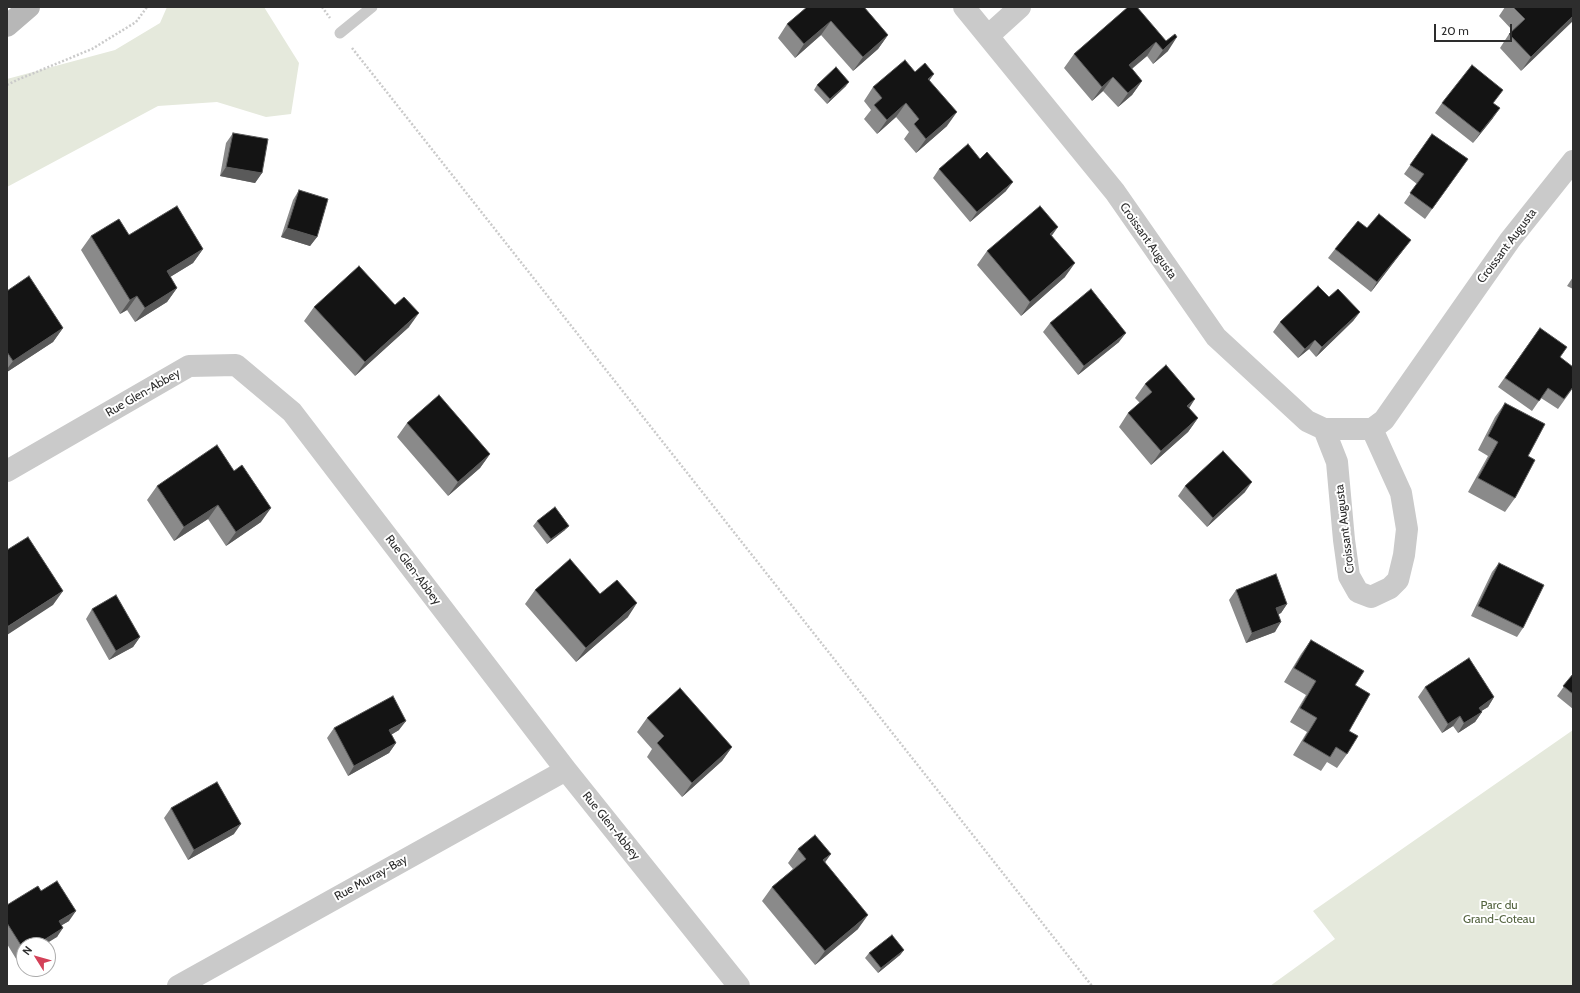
<!DOCTYPE html>
<style>
body{margin:0}
#map{position:relative;width:1580px;height:993px;overflow:hidden;background:#fff;font-family:Cabin,sans-serif}
canvas{display:block}
.frame{position:absolute;inset:0;border:8px solid #2d2d2d;pointer-events:none}
.north{position:absolute;left:16px;top:937px;width:40px;height:40px;box-sizing:border-box;background:#fff;border:1px solid #ababab;border-radius:50%;rotate:307deg;font-size:11px;font-weight:700;line-height:16px;text-align:center;color:#2d2d2d}
.north::after{content:'';display:block;margin:auto;width:14px;height:18px;background:#d34158;clip-path:polygon(50% 0,100% 100%,50% 72%,0 100%)}
.scale{position:absolute;left:1434px;top:24px;width:78px;height:18px;box-sizing:border-box;border:2px solid #2d2d2d;border-top:0;padding-left:5px;font-size:12px;line-height:14px;white-space:nowrap;color:#2d2d2d;-webkit-text-stroke:3px #fff;paint-order:stroke}
</style>
<div id="map">
<canvas width="1580" height="993"></canvas>
<div class="frame"></div>
<div class="north">N</div>
<div class="scale">20 m</div>
</div>
<script>
const ctx = document.querySelector('canvas').getContext('2d');
ctx.lineJoin = 'round';
function fillPath(path, color) {
  ctx.fillStyle = color;
  ctx.fill(path, 'evenodd');
}
function poly(rows) {
  const path = new Path2D();
  for (const r of rows) {
    path.moveTo(r[0], r[1]);
    for (let i = 2; i < r.length; i += 2) path.lineTo(r[i], r[i + 1]);
  }
  return path;
}
function strokePath(path, color, width, dash) {
  ctx.strokeStyle = color;
  ctx.lineWidth = width;
  ctx.lineCap = dash ? 'butt' : 'round';
  ctx.setLineDash(dash || []);
  ctx.stroke(path);
}
function drawText(font, color, halo, rows, align = 'center') {
  ctx.font = font + ' Cabin,sans-serif';
  ctx.lineWidth = 4;
  ctx.setLineDash([]);
  ctx.textBaseline = 'middle';
  ctx.strokeStyle = halo;
  ctx.fillStyle = color;
  for (const [text, x, y, turn = 0] of rows) {
    ctx.save();
    ctx.translate(x, y);
    ctx.rotate((+turn || 0) * Math.PI / 180);
    ctx.textAlign = isNaN(turn) ? turn : align;
    if (halo) ctx.strokeText(text, 0, 0);
    ctx.fillText(text, 0, 0);
    ctx.restore();
  }
}
fillPath(poly([
 [167,7,264,7,299,63,291,114,266,117,217,102,158,106,7,187,7,79,115,50,160,23],
 [1573,730,1573,986,1270,986,1335,939,1313,911]
]), '#e5e9dc');
strokePath(poly([
 [322,7,330,18],
 [352,48,1092,986],
 [7,85,17,80,92,49,136,22,147,7]
]), '#cacaca', 2.5, [2, 2]);
strokePath(poly([
 [340,33,372,7]
]), '#cacaca', 11);
strokePath(poly([
 [964,7,1115,192,1216,337,1307,421,1324,429,1372,429,1384,420,1510,240,1573,161],
 [988,36,1020,7],
 [1324,429,1337,462,1344,540,1349,576,1358,592,1371,597,1390,588,1398,580,1404,555,1407,529,1401,493,1372,429],
 [7,471,189,366,236,365,292,412,566,770,739,986],
 [178,986,566,770]
]), '#cacaca', 22);
strokePath(poly([
 [7,26,29,7]
]), '#b7b7b7', 22);
fillPath(poly([
 [807,7,866,7,865,8,888,35,878,49,853,71,821,35,795,58,778,38,787,24],
 [1128,7,1168,51,1153,64,1147,56,1132,69,1142,81,1132,95,1118,107,1103,91,1092,101,1064,68,1074,54],
 [1505,7,1573,7,1521,71,1500,48,1509,34,1513,31,1499,16],
 [915,72,930,81,947,126,916,153,904,139,909,132,896,117,877,134,864,119,871,110,864,101,873,87],
 [817,85,846,86,827,104,814,90],
 [1496,99,1493,103,1493,118,1473,143,1435,113,1442,103],
 [233,133,262,173,255,183,220,176,226,143],
 [1432,134,1468,159,1425,219,1404,203,1417,184,1404,174],
 [939,169,1006,191,970,222,933,178],
 [299,190,317,237,310,246,281,237,293,200],
 [1367,228,1404,249,1371,292,1328,258,1335,249],
 [129,235,203,249,193,263,170,277,177,288,167,302,135,322,127,310,120,314,81,250,91,236],
 [1052,236,1065,277,1021,316,977,265,987,251],
 [1573,277,1573,289,1567,286],
 [7,291,63,328,53,342,7,372],
 [314,307,409,327,355,376,304,321],
 [1360,312,1353,321,1316,357,1309,349,1298,358,1273,332,1280,322],
 [1050,323,1119,342,1078,375,1043,332],
 [1540,328,1560,357,1573,388,1558,409,1541,398,1532,411,1498,387],
 [1145,384,1189,408,1198,418,1188,432,1151,465,1119,427,1128,413,1140,403,1135,398],
 [1505,403,1528,456,1515,498,1505,512,1468,492,1488,456,1478,450,1495,417],
 [407,423,490,454,480,468,448,496,397,437],
 [234,471,261,522,226,546,208,519,174,541,147,500,157,486],
 [1185,486,1245,492,1207,527,1178,496],
 [537,521,565,530,547,544,533,526],
 [1499,563,1523,628,1517,637,1471,616,1492,572],
 [535,590,628,617,576,662,525,604],
 [1236,590,1287,604,1281,613,1279,614,1275,632,1246,643,1229,600],
 [92,609,140,637,133,647,109,660,86,619],
 [1311,640,1355,685,1349,731,1347,754,1337,768,1327,762,1321,771,1293,755,1307,732,1290,722,1306,695,1284,682,1301,654],
 [1573,674,1573,709,1557,696],
 [1425,687,1494,697,1488,707,1481,711,1482,712,1475,722,1458,733,1453,726,1442,733,1418,697],
 [647,718,732,747,722,761,682,797,647,757,652,749,637,732],
 [334,728,399,730,391,735,396,743,389,753,348,776,327,738],
 [171,808,234,834,188,860,164,818],
 [798,849,825,862,858,929,815,965,762,901,772,887,793,869,788,863],
 [41,891,69,921,62,925,57,937,24,945,24,958,18,962,7,944,7,905],
 [904,950,900,955,878,973,865,958,869,953]
]), '#8a8a8a');
fillPath(poly([
 [1573,16,1573,21,1521,71,1531,57],
 [831,21,821,35,795,58,804,44],
 [888,35,878,49,853,71,863,57],
 [1177,37,1168,51,1153,64,1163,50],
 [1156,42,1147,56,1119,79,1129,65],
 [934,74,924,88,928,79],
 [1113,77,1103,91,1092,101,1102,87],
 [1142,81,1132,95,1118,107,1128,93],
 [849,82,846,86,827,104,830,99],
 [906,103,896,117,877,134,887,120],
 [1500,108,1493,118,1473,143,1480,133],
 [957,112,947,126,916,153,926,139],
 [226,167,262,173,255,183,220,176],
 [1013,182,1006,191,970,222,977,212],
 [1058,227,1048,241,1050,234],
 [287,228,317,237,310,246,281,237],
 [1411,240,1404,249,1371,292,1377,282],
 [203,249,193,263,157,285,167,271],
 [1075,263,1065,277,1021,316,1030,302],
 [177,288,167,302,135,322,145,308],
 [137,296,127,310,120,314,130,300],
 [1360,312,1353,321,1316,357,1322,347],
 [419,313,409,327,355,376,365,362],
 [63,328,53,342,7,372,7,369,13,361],
 [1126,333,1119,342,1078,375,1084,366],
 [1315,340,1309,349,1298,358,1305,349],
 [1195,399,1186,413,1187,406],
 [1198,418,1188,432,1151,465,1161,451],
 [490,454,480,468,448,496,458,482],
 [1252,482,1245,492,1207,527,1213,518],
 [218,505,208,519,174,541,184,527],
 [271,508,261,522,226,546,236,532],
 [569,526,565,530,547,544,551,539],
 [63,591,53,605,7,635,7,627],
 [637,603,628,617,576,662,586,648],
 [1287,604,1281,613,1270,618,1276,608],
 [1281,622,1275,632,1246,643,1252,633],
 [140,637,133,647,109,660,116,651],
 [1494,697,1488,707,1472,717,1479,708],
 [1482,712,1475,722,1458,733,1464,723],
 [1460,716,1453,726,1442,733,1448,724],
 [406,721,399,730,382,740,389,730],
 [396,743,389,753,348,776,354,766],
 [732,747,722,761,682,797,692,783],
 [241,824,234,834,188,860,194,850],
 [831,854,821,868,823,860],
 [76,911,69,921,52,931,59,921],
 [868,915,858,929,815,965,825,951],
 [63,928,57,937,44,945,36,945],
 [904,950,900,955,878,973,881,968],
 [24,953,24,958,18,962]
]), '#5a5a5a');
const building = poly([
 [807,7,864,7,888,35,863,57,831,21,804,44,787,24,807,7],
 [1128,7,1137,7,1166,41,1175,34,1177,37,1163,50,1156,42,1129,65,1142,81,1128,93,1113,77,1102,87,1074,54,1128,7],
 [1513,7,1573,7,1573,16,1531,57,1509,34,1525,19,1513,7],
 [905,60,915,72,925,63,934,74,928,79,957,112,926,139,914,124,919,119,906,103,887,120,874,105,882,98,873,87,905,60],
 [1472,65,1503,90,1493,103,1500,108,1480,133,1442,103,1472,65],
 [836,67,849,82,830,99,817,85,836,67],
 [233,133,268,139,262,173,226,167,233,133],
 [1432,134,1468,159,1432,209,1410,193,1424,174,1410,165,1432,134],
 [968,144,980,159,987,152,1013,182,977,212,939,169,968,144],
 [299,190,328,199,317,237,287,228,299,190],
 [177,206,203,249,167,271,177,288,145,308,137,296,130,300,91,236,119,219,129,235,177,206],
 [1040,206,1058,227,1050,234,1075,263,1030,302,987,251,1040,206],
 [1379,214,1411,240,1377,282,1335,249,1358,221,1367,228,1379,214],
 [359,266,395,305,404,297,419,313,365,362,314,307,359,266],
 [29,276,63,328,13,361,7,352,7,291,29,276],
 [1318,286,1329,297,1338,289,1360,312,1322,347,1315,340,1305,349,1280,322,1318,286],
 [1091,289,1126,333,1084,366,1050,323,1091,289],
 [1540,328,1567,347,1560,357,1573,367,1573,387,1564,399,1548,388,1539,401,1505,378,1540,328],
 [1166,365,1195,399,1187,406,1198,418,1161,451,1128,413,1152,392,1145,384,1166,365],
 [439,395,490,454,458,482,407,423,439,395],
 [1505,403,1545,424,1528,456,1535,460,1515,498,1478,478,1498,442,1488,436,1505,403],
 [217,445,234,471,242,465,271,508,236,532,218,505,184,527,157,486,217,445],
 [1223,451,1252,482,1213,518,1185,486,1223,451],
 [555,507,569,526,551,539,537,521,555,507],
 [28,537,63,591,7,627,7,550,28,537],
 [570,559,600,594,617,580,637,603,586,648,535,590,570,559],
 [1499,563,1544,585,1523,628,1478,606,1499,563],
 [1276,574,1287,604,1276,608,1281,622,1252,633,1236,590,1276,574],
 [116,595,140,637,116,651,92,609,116,595],
 [1311,640,1364,671,1355,685,1370,694,1349,731,1358,736,1347,754,1336,747,1330,757,1303,741,1317,718,1300,708,1316,681,1294,668,1311,640],
 [1469,658,1494,697,1479,708,1482,712,1464,723,1460,716,1448,724,1425,687,1469,658],
 [1573,674,1573,694,1563,686,1573,674],
 [680,688,732,747,692,783,657,743,664,736,647,718,680,688],
 [393,696,406,721,389,730,396,743,354,766,334,728,393,696],
 [217,782,241,824,194,850,171,808,217,782],
 [815,835,831,854,823,860,868,915,825,951,772,887,806,859,798,849,815,835],
 [57,881,76,911,59,921,63,928,36,945,24,945,24,950,7,923,7,905,38,886,41,891,57,881],
 [892,935,904,950,881,968,869,953,892,935]
]);
fillPath(building, '#141414');
strokePath(building, '#5a5a5a', 1);
drawText('12px', '#2d2d2d', '#fff', [
 ["Croissant Augusta",1148,241,55],
 ["Croissant Augusta",1507,246,-53],
 ["Rue Glen-Abbey",143,393,-30],
 ["Croissant Augusta",1345,529,-97],
 ["Rue Glen-Abbey",413,570,53],
 ["Rue Glen-Abbey",611,826,51],
 ["Rue Murray-Bay",371,878,-29]
]);
drawText('12px', '#546440', '#fff', [
 ["Parc du",1499,905],
 ["Grand-Coteau",1499,919]
]);
</script>
